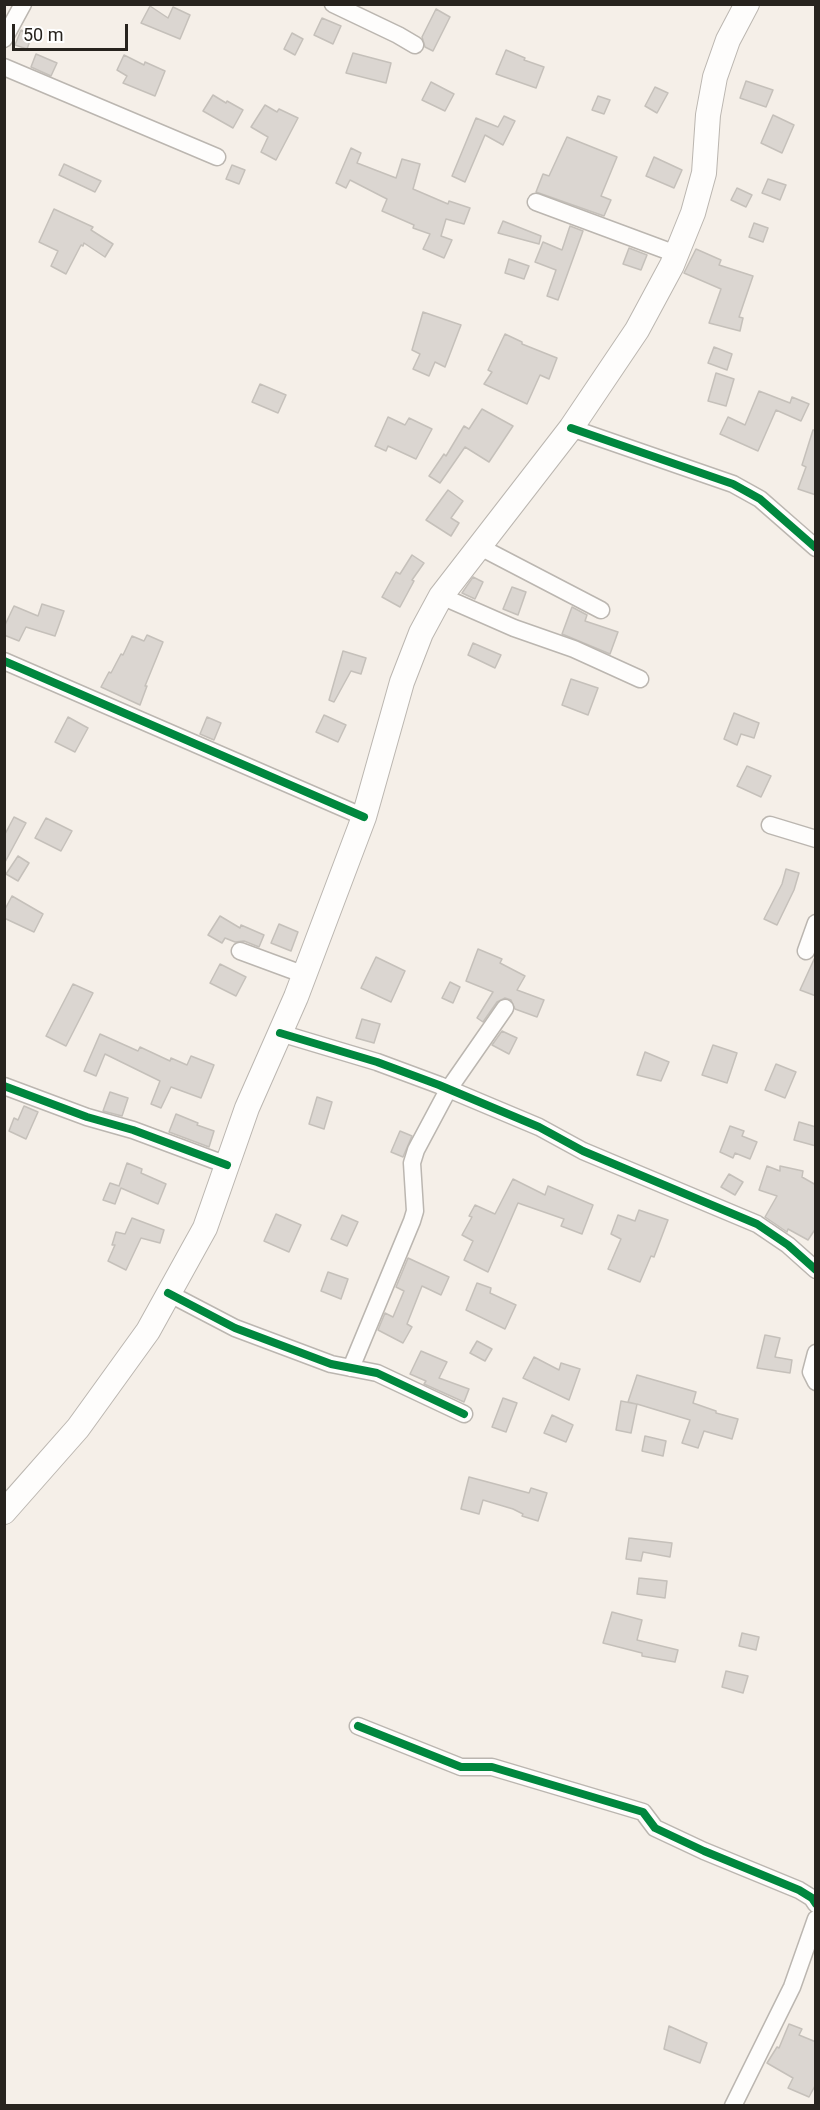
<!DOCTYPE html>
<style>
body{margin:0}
#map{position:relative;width:820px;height:2110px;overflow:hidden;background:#f5efe8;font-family:Roboto,sans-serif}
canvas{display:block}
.frame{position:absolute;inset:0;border:6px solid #27231e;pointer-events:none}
.scale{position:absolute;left:12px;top:24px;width:116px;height:27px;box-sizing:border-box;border:3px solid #27231e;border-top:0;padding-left:8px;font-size:18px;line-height:21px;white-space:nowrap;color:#27231e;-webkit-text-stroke:4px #fff;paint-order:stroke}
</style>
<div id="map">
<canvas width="820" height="2110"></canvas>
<div class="frame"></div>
<div class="scale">50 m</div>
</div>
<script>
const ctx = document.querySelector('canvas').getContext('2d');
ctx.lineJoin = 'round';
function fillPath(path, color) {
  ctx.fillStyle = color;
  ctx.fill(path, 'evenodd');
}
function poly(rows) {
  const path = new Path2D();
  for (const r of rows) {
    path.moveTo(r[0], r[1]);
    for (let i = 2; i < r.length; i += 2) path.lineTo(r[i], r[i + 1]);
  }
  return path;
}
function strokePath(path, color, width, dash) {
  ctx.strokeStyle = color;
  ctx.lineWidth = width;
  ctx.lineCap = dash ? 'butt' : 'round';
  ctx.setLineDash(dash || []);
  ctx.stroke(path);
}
const building = poly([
 [150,6,168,18,173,7,190,15,180,39,141,23,150,6],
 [436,9,450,17,433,51,425,47,422,37,436,9],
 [322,18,341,26,333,44,314,35,322,18],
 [21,30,32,35,27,49,15,45,21,30],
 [292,33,303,39,295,55,284,49,292,33],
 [506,50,525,58,524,60,544,67,536,88,496,74,506,50],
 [353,53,391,63,386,83,346,73,353,53],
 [36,54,57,63,51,76,31,67,36,54],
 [124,55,144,65,145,62,165,71,155,96,123,83,127,76,117,70,124,55],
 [746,81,773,90,766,107,740,98,746,81],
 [431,82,454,94,445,111,422,100,431,82],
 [655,87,668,93,657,113,645,106,655,87],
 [213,95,226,103,227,101,243,110,233,128,203,111,213,95],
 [598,96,610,100,604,114,592,110,598,96],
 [265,105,277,112,279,109,298,118,276,160,261,152,268,137,251,127,265,105],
 [773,115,794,125,782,153,761,143,773,115],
 [504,116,515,121,503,145,485,135,465,182,452,176,476,118,498,127,504,116],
 [567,137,617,157,601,196,611,200,604,216,536,192,543,174,549,176,567,137],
 [351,148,361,153,357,163,396,178,402,159,420,164,413,189,448,204,449,201,470,208,464,224,446,219,441,236,452,240,444,258,423,249,430,234,413,228,414,225,382,211,387,199,350,180,346,188,336,183,351,148],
 [654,157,682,170,674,188,646,176,654,157],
 [64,164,101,181,95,192,59,175,64,164],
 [232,165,245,170,239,184,226,179,232,165],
 [768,179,786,185,780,200,762,193,768,179],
 [737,188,752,195,746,207,731,200,737,188],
 [54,209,93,227,91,230,113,244,105,257,84,243,83,246,81,245,66,274,51,266,58,251,39,242,54,209],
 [503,221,541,236,539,244,498,233,503,221],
 [754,223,768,228,763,242,749,237,754,223],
 [570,226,583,231,558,300,547,296,556,270,535,262,543,242,562,250,570,226],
 [629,248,647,255,641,270,623,264,629,248],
 [696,249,721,260,719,265,753,276,739,317,743,318,740,331,709,323,721,289,684,273,696,249],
 [509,259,529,266,524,279,505,273,509,259],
 [423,312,461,325,445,367,435,362,429,376,413,369,420,354,412,350,423,312],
 [505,334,522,342,522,344,557,358,549,379,540,375,527,404,484,384,492,372,488,370,505,334],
 [714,347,732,354,727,370,708,363,714,347],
 [716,373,734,379,726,406,708,401,716,373],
 [260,384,286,395,278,413,252,402,260,384],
 [759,391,790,403,792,397,809,404,801,421,776,410,758,451,720,434,728,417,745,425,759,391],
 [482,409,513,426,489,462,465,447,440,483,429,476,444,454,446,456,464,426,469,429,482,409],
 [388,417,405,425,409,418,432,429,416,459,388,446,386,451,375,446,388,417],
 [813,430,816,430,816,495,798,489,806,467,802,465,813,430],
 [448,490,463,501,451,518,459,523,451,536,426,520,448,490],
 [412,555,424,563,412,580,414,581,400,607,382,597,396,572,400,574,412,555],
 [473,577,483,582,475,599,462,593,473,577],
 [512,587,526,592,518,615,503,609,512,587],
 [42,604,64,611,55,636,26,627,19,641,4,635,4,627,14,606,38,616,42,604],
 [572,607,587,615,585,621,618,632,610,654,562,634,572,607],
 [147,635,163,642,145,686,147,686,140,705,101,687,109,672,111,673,121,654,123,655,132,636,144,641,147,635],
 [473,643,501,655,495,668,468,655,473,643],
 [343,651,366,658,361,674,351,671,334,702,329,700,343,651],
 [571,679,598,688,588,715,562,705,571,679],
 [734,713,759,723,754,738,741,734,737,745,724,739,734,713],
 [324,715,346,725,338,742,316,732,324,715],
 [68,717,88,728,75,752,55,742,68,717],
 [207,717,221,723,214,740,200,734,207,717],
 [747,766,771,776,761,797,737,786,747,766],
 [14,817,26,823,4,864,4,836,14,817],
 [46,818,72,831,61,851,35,838,46,818],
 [18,856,29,863,18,881,6,874,18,856],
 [786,869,799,873,794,890,777,925,764,919,782,884,786,869],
 [12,896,43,914,34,932,4,918,4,911,12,896],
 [220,916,240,928,241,925,264,935,259,947,244,941,235,942,225,938,222,943,208,935,220,916],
 [279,924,298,932,291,951,271,943,279,924],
 [478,949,502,959,500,963,525,976,517,990,544,1000,537,1017,515,1009,511,1000,505,998,497,1002,483,1022,477,1018,493,992,466,981,478,949],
 [816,955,816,996,800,990,816,955],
 [376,957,405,971,391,1002,361,988,376,957],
 [220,964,246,977,236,996,210,983,220,964],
 [450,982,460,987,453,1003,442,998,450,982],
 [73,984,93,993,66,1046,46,1036,73,984],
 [362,1019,380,1024,374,1043,356,1038,362,1019],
 [502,1031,517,1038,509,1054,492,1045,502,1031],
 [100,1034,138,1051,140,1047,170,1061,171,1058,187,1065,191,1056,214,1065,201,1098,171,1087,161,1108,151,1104,160,1081,105,1054,96,1076,84,1071,100,1034],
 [713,1045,737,1053,727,1083,702,1075,713,1045],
 [645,1052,669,1062,661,1081,637,1075,645,1052],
 [776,1064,796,1072,785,1098,765,1090,776,1064],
 [110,1092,128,1098,122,1116,103,1111,110,1092],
 [317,1097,332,1102,324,1129,309,1124,317,1097],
 [24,1106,38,1112,26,1139,9,1131,14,1118,18,1120,24,1106],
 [176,1114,198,1123,197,1125,214,1131,209,1147,169,1132,176,1114],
 [799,1122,816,1127,816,1146,794,1140,799,1122],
 [730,1126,744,1131,742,1136,757,1142,750,1159,735,1153,733,1158,720,1152,730,1126],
 [400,1131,412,1136,403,1157,391,1152,400,1131],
 [127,1163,142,1169,141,1173,166,1184,158,1204,121,1188,115,1204,103,1200,110,1183,119,1186,127,1163],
 [767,1166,780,1171,780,1166,803,1171,802,1177,816,1185,816,1228,808,1240,788,1229,787,1232,765,1217,777,1196,759,1190,767,1166],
 [729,1174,743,1182,735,1195,721,1187,729,1174],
 [513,1179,545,1195,548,1186,593,1205,582,1234,561,1226,564,1219,518,1203,488,1272,464,1260,473,1241,462,1235,472,1217,469,1216,475,1205,495,1214,513,1179],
 [639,1210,668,1220,654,1257,651,1256,640,1282,608,1269,621,1239,611,1234,618,1215,635,1221,639,1210],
 [276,1214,301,1225,289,1252,264,1241,276,1214],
 [342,1215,358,1222,347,1246,331,1239,342,1215],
 [132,1218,164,1230,160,1243,141,1238,126,1270,108,1261,115,1245,112,1245,116,1232,125,1234,132,1218],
 [408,1258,449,1277,441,1295,422,1286,407,1324,412,1327,403,1343,378,1330,385,1313,393,1317,404,1291,396,1287,408,1258],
 [328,1272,348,1279,341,1299,321,1291,328,1272],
 [477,1283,491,1288,490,1293,516,1305,505,1329,466,1310,477,1283],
 [765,1335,780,1338,775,1357,792,1360,790,1373,757,1368,765,1335],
 [477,1341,492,1349,485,1361,470,1353,477,1341],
 [421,1351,447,1362,439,1378,469,1389,464,1402,424,1384,426,1381,410,1374,421,1351],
 [534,1357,559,1370,561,1363,580,1369,569,1400,523,1378,534,1357],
 [637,1375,696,1392,693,1403,716,1411,716,1413,738,1419,732,1439,704,1431,698,1448,682,1443,690,1420,637,1404,631,1433,616,1430,621,1401,636,1404,628,1402,637,1375],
 [503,1398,517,1403,506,1432,492,1427,503,1398],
 [552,1415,573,1425,566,1442,544,1433,552,1415],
 [645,1436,666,1441,663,1456,642,1451,645,1436],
 [469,1477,529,1493,531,1488,547,1493,538,1521,522,1516,523,1514,513,1509,483,1500,479,1514,461,1509,469,1477],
 [629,1538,672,1543,670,1557,643,1552,641,1561,626,1559,629,1538],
 [639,1578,667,1581,665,1598,637,1594,639,1578],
 [612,1612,642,1620,637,1640,678,1650,675,1662,642,1656,642,1653,603,1643,612,1612],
 [742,1633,759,1637,756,1650,739,1646,742,1633],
 [726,1671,748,1676,743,1693,722,1687,726,1671],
 [789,2024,802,2029,799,2035,816,2042,816,2084,809,2097,788,2088,793,2078,767,2063,777,2047,779,2048,789,2024],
 [669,2026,707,2043,700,2063,664,2049,669,2026]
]);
fillPath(building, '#dbd6d1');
strokePath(building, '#c5c0ba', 1.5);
const street = poly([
 [333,4,398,35,415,45],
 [4,39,23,4],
 [4,67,217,157],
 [536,202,676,254],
 [571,428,733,484,760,499,816,548],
 [480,547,601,610],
 [441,596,514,628,574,649,640,679],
 [4,661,364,817],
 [770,825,816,839],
 [240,951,305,975],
 [806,951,816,923],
 [280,1033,377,1062,439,1085,539,1127,583,1151,757,1224,788,1245,816,1270],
 [4,1086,87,1117,133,1130,227,1165],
 [168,1293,235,1328,331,1364,377,1373,464,1414],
 [816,1353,811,1372,816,1382],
 [351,1368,412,1221,415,1211,412,1163,416,1150,448,1090,505,1008],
 [358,1726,461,1767,492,1767,643,1812,655,1828,704,1851,799,1890,812,1898,816,1904],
 [733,2106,792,1987,816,1919]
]);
const secondary = poly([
 [4,1512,78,1428,148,1331,205,1228,247,1108,296,997,364,817,402,682,421,633,441,596,571,428,637,330,672,265,693,213,704,173,708,115,715,77,728,40,747,4]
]);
strokePath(street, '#bbb6b0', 19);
strokePath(secondary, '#bbb6b0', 26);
strokePath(street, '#fefdfc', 16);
strokePath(secondary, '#fefdfc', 24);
strokePath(poly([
 [571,428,733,484,760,499,816,548],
 [4,661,364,817],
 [280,1033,377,1062,439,1085,539,1127,583,1151,757,1224,788,1245,816,1270],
 [4,1086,87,1117,133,1130,227,1165],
 [168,1293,235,1328,331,1364,377,1373,464,1414],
 [358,1726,461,1767,492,1767,643,1812,655,1828,704,1851,799,1890,812,1898,816,1904]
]), '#00873e', 8);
</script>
